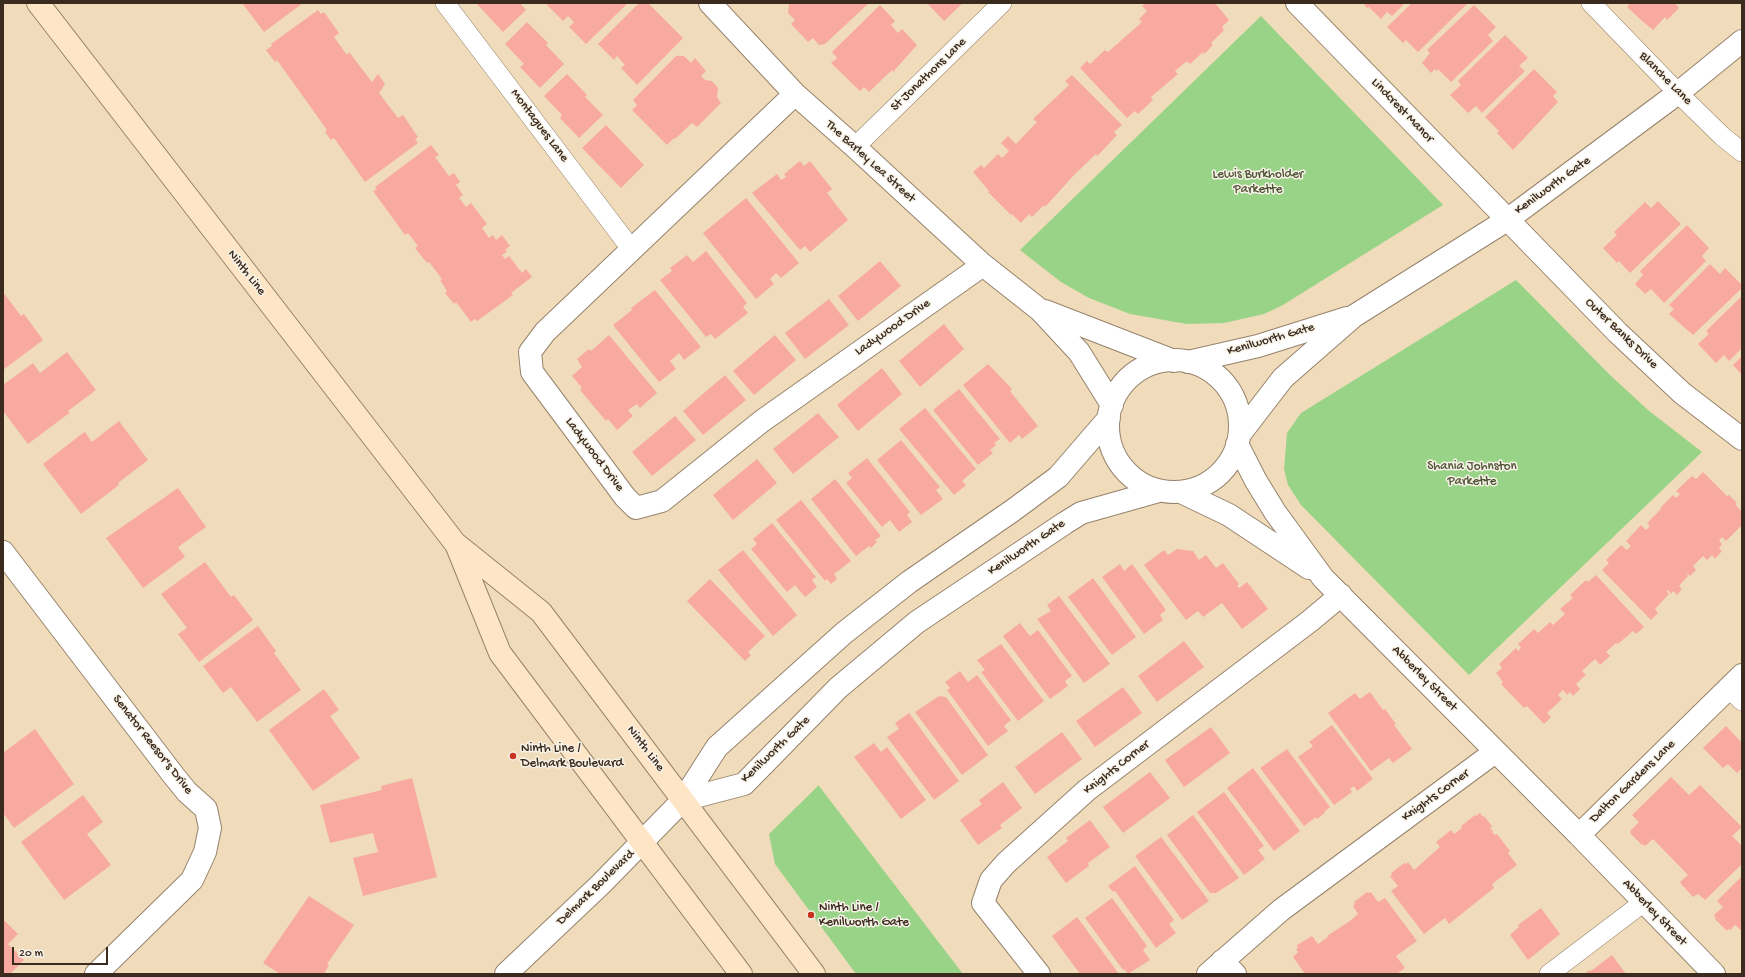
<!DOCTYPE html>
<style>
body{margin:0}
#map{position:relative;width:1745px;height:977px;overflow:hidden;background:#f0dcbb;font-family:"Gochi Hand",sans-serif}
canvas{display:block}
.frame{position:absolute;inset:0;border:4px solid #3b2a1e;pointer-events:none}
.scale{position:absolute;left:12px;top:947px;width:96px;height:18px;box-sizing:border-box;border:2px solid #3b2a1e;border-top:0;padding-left:5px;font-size:12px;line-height:14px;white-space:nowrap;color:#3b2a1e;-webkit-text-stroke:3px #f7f3e8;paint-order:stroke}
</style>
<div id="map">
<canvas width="1745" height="977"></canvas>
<div class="frame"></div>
<div class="scale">20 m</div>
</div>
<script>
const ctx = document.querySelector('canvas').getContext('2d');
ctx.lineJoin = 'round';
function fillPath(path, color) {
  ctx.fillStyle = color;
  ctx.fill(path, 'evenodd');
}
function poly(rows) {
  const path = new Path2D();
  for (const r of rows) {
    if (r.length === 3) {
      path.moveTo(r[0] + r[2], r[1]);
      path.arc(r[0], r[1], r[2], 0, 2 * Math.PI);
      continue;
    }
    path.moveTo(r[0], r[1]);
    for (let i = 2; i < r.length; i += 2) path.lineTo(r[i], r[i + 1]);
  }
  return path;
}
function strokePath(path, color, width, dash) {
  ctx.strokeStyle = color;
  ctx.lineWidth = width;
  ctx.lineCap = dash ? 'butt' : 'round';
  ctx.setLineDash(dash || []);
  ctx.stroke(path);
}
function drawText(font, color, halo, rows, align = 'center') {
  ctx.font = font + ' "Gochi Hand",sans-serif';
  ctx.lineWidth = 3;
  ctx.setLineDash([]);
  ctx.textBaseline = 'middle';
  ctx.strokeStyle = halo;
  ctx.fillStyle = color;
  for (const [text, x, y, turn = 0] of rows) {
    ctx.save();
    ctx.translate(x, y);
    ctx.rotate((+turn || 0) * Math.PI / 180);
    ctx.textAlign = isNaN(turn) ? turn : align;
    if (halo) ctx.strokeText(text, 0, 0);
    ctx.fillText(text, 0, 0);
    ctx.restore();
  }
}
fillPath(poly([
 [1261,16,1443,205,1283,305,1264,314,1224,323,1187,324,1130,314,1089,298,1061,282,1020,250],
 [1516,280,1610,375,1648,410,1702,452,1469,675,1301,505,1288,485,1284,469,1287,433,1301,413],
 [819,785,819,786,963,974,856,974,775,864,769,834]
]), '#98d387');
fillPath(poly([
 [242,3,303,3,264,32],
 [476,3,520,3,526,10,503,32],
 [549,3,628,3,586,44,569,27,574,22,568,16,563,21,547,5],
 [639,3,648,3,683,38,637,85,621,68,625,65,617,56,614,60,598,44],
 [789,3,869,3,825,44,819,45,813,38,808,42,791,24,795,20,788,13],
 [927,3,963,3,944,21],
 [1146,3,1215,3,1229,20,1222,27,1224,30,1211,43,1213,45,1204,54,1203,52,1190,64,1187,61,1175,71,1178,74,1151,97,1153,100,1138,114,1135,111,1127,118,1080,68,1087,61,1090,64,1105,50,1108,52,1142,22,1139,19,1147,11,1142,6],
 [1363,3,1405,3,1392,16,1387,12,1381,19,1369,7,1367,8],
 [1412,3,1468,3,1418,52,1406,40,1403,43,1387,27],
 [1627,3,1675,3,1679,8,1667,20,1665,17,1653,30,1641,20,1627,7,1629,5],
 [880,5,895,21,891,25,898,33,902,29,917,45,893,72,892,70,869,92,864,87,860,91,831,63,837,58,832,52],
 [1474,5,1496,27,1488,35,1493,41,1451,82,1438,69,1437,71,1435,69,1431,73,1422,63,1430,53,1427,50],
 [318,10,321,14,324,12,339,33,334,37,347,55,349,52,372,82,378,74,385,84,379,93,398,118,403,115,418,137,415,139,418,143,365,182,334,138,331,140,325,132,327,130,277,60,275,62,266,50,272,46,271,44],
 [527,22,548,43,546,45,564,64,540,88,520,67,524,64,505,44],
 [1505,35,1528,58,1519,66,1525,71,1482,113,1476,106,1468,113,1450,95,1461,85,1458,81],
 [676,56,684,56,691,63,695,58,706,71,701,76,705,80,712,81,718,88,717,97,721,103,697,127,692,123,675,139,674,138,667,145,632,110,637,105,633,100],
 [1534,69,1557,92,1553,96,1558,102,1513,150,1497,133,1499,131,1485,117],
 [567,74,587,95,585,97,603,115,579,138,560,118,562,115,544,96],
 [1072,75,1122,125,1114,132,1117,135,1104,149,1097,156,1096,154,1075,174,1045,207,1044,205,1032,217,1029,214,1021,223,1012,214,1011,215,988,192,989,191,973,172,981,165,984,168,998,154,1002,158,1009,151,1001,143,1008,136,1016,144,1037,122,1033,119,1069,85,1065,81],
 [606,125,644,165,621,188,582,148],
 [431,145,439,155,435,157,449,176,454,173,460,182,456,185,463,195,459,198,466,207,471,203,487,224,482,228,489,238,493,235,496,240,502,235,510,246,505,250,507,252,502,255,505,259,509,256,522,273,526,269,532,277,511,293,513,295,477,321,475,319,471,322,456,302,454,304,445,293,447,291,440,280,442,279,429,262,427,263,415,248,418,246,408,233,405,235,373,191,377,189,375,187],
 [800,161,804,166,810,161,832,189,827,193,848,220,810,252,805,246,800,250,752,193,777,174,781,180,786,177,784,174],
 [746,198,799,263,781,278,776,273,770,279,774,284,756,299,703,233],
 [1658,201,1681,224,1630,273,1619,261,1617,263,1603,248,1617,235,1614,232,1645,202,1651,208],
 [1687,225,1709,248,1702,256,1706,261,1664,303,1651,289,1645,294,1635,284,1643,275,1640,271],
 [706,251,747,303,743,307,748,313,715,339,711,334,706,337,660,280,672,271,670,268,687,255,693,262],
 [880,261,901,286,858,321,838,296],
 [1710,264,1720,274,1725,268,1742,285,1742,288,1693,335,1669,314,1674,309,1669,305],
 [655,290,701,347,684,360,679,353,670,361,676,369,659,382,613,325,632,310,631,308],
 [3,292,21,316,24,314,43,340,3,370],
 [1742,296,1742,348,1729,361,1724,355,1716,363,1698,344,1709,334,1706,331],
 [829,299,849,325,805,359,785,333],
 [944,324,964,349,920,387,899,361],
 [609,335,657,393,640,408,637,404,628,410,633,416,617,430,608,419,606,421,580,390,582,388,572,376,582,367,577,359,589,349,591,351],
 [775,335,796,360,754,395,733,371],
 [67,352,96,390,68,411,70,413,68,414,28,444,3,411,3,385,33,363,40,373],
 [1742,356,1742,375,1733,365],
 [988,364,1012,389,1010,391,1038,426,1022,439,1019,435,1010,443,963,385],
 [882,368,902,394,858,431,837,405],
 [725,375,746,400,703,435,683,411],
 [959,389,1000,439,994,443,996,445,990,450,993,453,978,465,933,410],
 [925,408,976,469,962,481,966,485,954,495,899,429],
 [818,413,839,437,793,474,773,449],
 [675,416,696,440,652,476,632,452],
 [119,421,148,460,118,483,119,485,81,514,43,464,83,433,85,432,92,442],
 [901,440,940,487,936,490,943,499,921,515,877,460],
 [867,458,910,512,907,515,912,522,899,532,890,520,882,527,846,483,852,478,848,473],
 [757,459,777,483,733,520,713,495],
 [1703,472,1727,496,1729,495,1737,503,1735,504,1742,512,1742,527,1741,526,1726,541,1722,537,1719,541,1722,544,1719,548,1722,551,1715,559,1712,555,1707,560,1703,556,1693,566,1696,570,1690,576,1686,572,1688,576,1679,586,1682,589,1677,595,1673,591,1671,594,1668,590,1666,591,1669,594,1655,609,1658,613,1651,620,1602,570,1609,563,1606,560,1621,545,1627,550,1631,546,1626,541,1641,525,1646,530,1650,526,1647,523,1661,509,1660,508,1673,495,1676,498,1680,494,1676,491,1692,476,1696,479],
 [835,479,881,536,875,540,877,542,871,548,869,546,856,556,811,499],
 [178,488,206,527,178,547,185,557,143,588,106,538],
 [801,500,851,561,834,574,837,579,831,584,827,579,825,581,776,520],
 [772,523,816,577,812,580,817,587,805,597,795,585,787,592,751,549,757,544,753,539],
 [1177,549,1193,551,1199,560,1206,555,1216,568,1223,563,1239,584,1237,586,1239,588,1247,582,1268,609,1242,629,1222,603,1203,617,1198,611,1186,620,1144,565,1164,550,1168,555],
 [743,550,797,615,773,636,718,570],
 [205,562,231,597,234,595,253,620,199,662,178,634,187,628,161,594],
 [1120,564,1124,571,1132,564,1166,610,1160,615,1163,620,1144,634,1102,577],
 [1596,575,1644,627,1636,634,1633,631,1618,644,1616,643,1606,652,1610,656,1600,665,1595,659,1582,671,1586,675,1576,684,1580,689,1573,696,1570,692,1567,695,1563,690,1558,695,1562,699,1547,713,1551,717,1544,724,1527,706,1524,708,1501,684,1503,682,1496,673,1502,668,1499,664,1516,648,1518,651,1521,648,1518,644,1534,629,1538,633,1550,622,1553,625,1565,614,1560,609,1573,598,1570,595,1586,580,1588,582],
 [1093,578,1136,637,1112,655,1068,597],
 [710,579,765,636,748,652,751,655,745,661,687,601],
 [1059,596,1110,664,1084,683,1037,619,1051,611,1047,605],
 [1020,623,1030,636,1038,630,1072,676,1065,681,1068,686,1050,699,1003,636],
 [258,626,276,651,274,653,301,690,257,722,231,687,223,693,203,666],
 [1184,641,1204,667,1157,702,1138,676],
 [1001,644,1044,701,1018,721,981,672,985,670,977,660],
 [960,671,968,682,977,675,1011,720,1004,726,1008,731,988,746,947,690,950,688,945,682],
 [1123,687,1142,713,1095,747,1076,721],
 [324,689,339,710,330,716,360,758,313,791,269,730],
 [1370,692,1383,710,1385,709,1396,724,1394,725,1412,749,1393,763,1389,758,1371,771,1328,713,1355,693,1360,699],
 [939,696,946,697,988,755,962,775,915,712],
 [909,713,959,781,934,800,887,737,899,729,895,723],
 [1332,725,1373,779,1357,791,1354,786,1350,789,1352,792,1334,805,1298,757,1313,746,1309,742],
 [1726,726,1742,743,1742,768,1737,773,1728,764,1723,768,1703,748],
 [1211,727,1230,753,1184,787,1165,760],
 [35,729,74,784,14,828,3,813,4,803,3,753],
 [1062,732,1082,759,1035,794,1015,767],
 [874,743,881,752,887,747,926,800,901,819,854,757],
 [1287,749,1330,807,1324,812,1325,813,1317,819,1316,817,1304,826,1260,768],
 [1253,768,1300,831,1274,851,1227,788],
 [1150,772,1170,798,1123,833,1103,807],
 [1671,777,1689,795,1700,785,1742,827,1732,836,1742,846,1742,864,1705,900,1698,894,1693,897,1682,885,1680,882,1688,875,1653,839,1645,846,1643,844,1642,845,1630,833,1631,832,1630,831,1639,822,1632,815],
 [412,778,437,877,363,896,353,858,378,852,373,833,330,843,320,805,382,790,381,786],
 [1003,782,1022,808,1000,825,1002,828,978,845,960,820,982,804,979,800],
 [1224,792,1264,846,1258,850,1265,859,1244,875,1197,812],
 [83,795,103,822,87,834,111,865,64,900,21,842],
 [1480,813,1483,817,1484,816,1492,826,1490,828,1493,831,1492,832,1495,835,1497,834,1510,851,1508,853,1517,865,1492,884,1494,888,1449,924,1445,918,1424,934,1391,891,1398,886,1390,876,1392,875,1391,873,1404,863,1406,864,1408,862,1414,870,1440,847,1436,842,1451,830,1454,834,1462,828,1461,826,1465,823,1475,815,1476,816],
 [1193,815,1239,878,1216,893,1210,893,1167,835],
 [1090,820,1110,847,1088,863,1089,866,1066,883,1047,857,1068,841,1066,838],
 [1161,837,1209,901,1182,920,1135,856],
 [1135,866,1174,920,1169,924,1176,933,1156,948,1115,891,1113,892,1108,886],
 [1742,876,1742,931,1735,925,1730,930,1728,929,1727,931,1715,919,1716,918,1714,915,1723,907,1717,901],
 [1367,892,1368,893,1371,892,1378,902,1385,898,1417,941,1396,956,1405,968,1397,974,1305,974,1293,957,1298,952,1296,949,1298,948,1297,945,1312,936,1318,944,1328,937,1327,936,1350,921,1358,914,1353,906,1355,904,1354,902],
 [309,896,354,925,327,964,329,965,324,974,280,974,263,963],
 [1112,898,1147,946,1143,950,1150,960,1128,974,1124,969,1123,970,1085,918],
 [1541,908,1560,934,1528,960,1510,935,1519,927,1518,925],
 [1077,917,1119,974,1080,974,1052,936],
 [3,919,18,934,8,944,24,960,10,974,3,974],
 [1612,955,1626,974,1584,974,1590,970,1591,971]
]), '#f8aaa1');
const service = poly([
 [445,3,632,250],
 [1591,3,1678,93,1722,136,1742,152],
 [855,147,1002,3],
 [1729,688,1742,701],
 [1549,974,1644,902]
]);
const minor = poly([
 [710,3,795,94,855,147,983,265,1040,310,1079,352,1112,405],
 [1297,3,1618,333,1682,393,1742,439],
 [795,94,545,332,530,352,532,372,625,497,636,508,662,501,762,421,983,265],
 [1045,311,1174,361],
 [1174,426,66],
 [1188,362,1258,346,1347,318],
 [1240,434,1283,378,1354,316,1507,220,1678,93,1742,41],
 [1237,444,1256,481,1275,512,1323,578,1579,835,1742,675],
 [1181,492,1229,515,1309,568],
 [3,552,174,776,187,792,206,809,210,828,205,852,192,880,96,974],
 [683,800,744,784,838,688,917,622,1065,523,1081,513,1159,491],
 [1579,835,1714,974],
 [1222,961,1235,974],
 [506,974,601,884,683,800,717,747,844,633,909,582,1012,511,1058,477,1109,418],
 [1039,974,983,903,991,880,1006,863,1087,790,1310,621,1341,595],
 [1208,974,1281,910,1495,752]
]);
const secondary = poly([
 [38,3,455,543,541,612,814,974],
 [456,544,500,653,741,974]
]);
strokePath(service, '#96836c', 20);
strokePath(minor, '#96836c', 24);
strokePath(secondary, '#96836c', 24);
strokePath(service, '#fff', 19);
strokePath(minor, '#fff', 22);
strokePath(secondary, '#fde5c5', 22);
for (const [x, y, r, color] of [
 [513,756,4,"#c8321e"],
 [811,915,4,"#c8321e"]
]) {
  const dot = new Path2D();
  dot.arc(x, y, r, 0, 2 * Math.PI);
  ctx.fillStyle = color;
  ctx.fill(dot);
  strokePath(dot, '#f7f3e8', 1.5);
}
drawText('13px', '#3b2a1e', '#f7f3e8', [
 ["St Jonathons Lane",929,75,-44],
 ["Blanche Lane",1665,79,45],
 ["Lindcrest Manor",1402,111,46],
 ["Montagues Lane",539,126,53],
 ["The Barley Lea Street",870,162,42],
 ["Kenilworth Gate",1553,186,-36],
 ["Ninth Line",246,273,52],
 ["Ladywood Drive",893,328,-35],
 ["Outer Banks Drive",1621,334,44],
 ["Kenilworth Gate",1271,340,-16],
 ["Ladywood Drive",594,455,53],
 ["Kenilworth Gate",1027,548,-34],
 ["Abberley Street",1424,679,45],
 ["Senator Reesor's Drive",152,745,52],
 ["Ninth Line",645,749,53],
 ["Kenilworth Gate",776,750,-44],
 ["Knights Corner",1117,768,-38],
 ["Dalton Gardens Lane",1633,782,-44],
 ["Knights Corner",1436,796,-36],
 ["Delmark Boulevard",596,888,-44],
 ["Abberley Street",1654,913,46]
]);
drawText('13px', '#525438', '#f7f3e8', [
 ["Lewis Burkholder",1258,175],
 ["Parkette",1258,190],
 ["Shania Johnston",1472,467],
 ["Parkette",1472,482]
]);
drawText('13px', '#3b2a1e', '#f7f3e8', [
 ["Ninth Line /",521,749],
 ["Delmark Boulevard",521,764],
 ["Ninth Line /",819,908],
 ["Kenilworth Gate",819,923]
], 'left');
</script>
